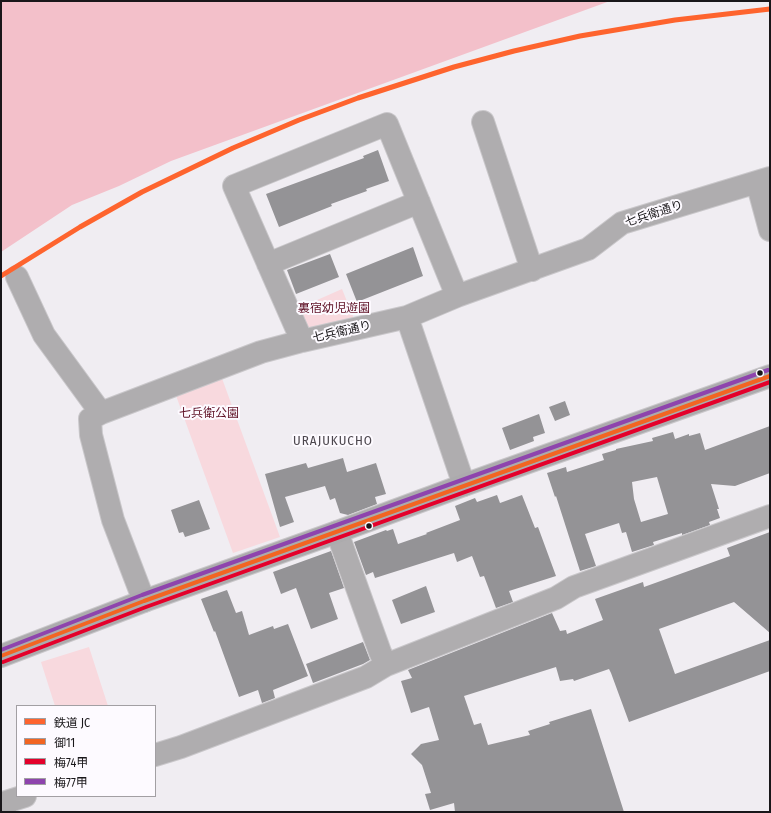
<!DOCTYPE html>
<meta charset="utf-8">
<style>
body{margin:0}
#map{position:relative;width:771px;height:813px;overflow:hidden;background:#f0edf2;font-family:"Fira Sans Condensed","Noto Sans JP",sans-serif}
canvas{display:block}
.frame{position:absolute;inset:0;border:2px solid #19171a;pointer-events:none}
.legend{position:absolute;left:16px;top:705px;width:140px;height:92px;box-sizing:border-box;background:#fdfaff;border:1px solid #a29fa3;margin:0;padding:5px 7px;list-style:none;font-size:12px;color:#19171a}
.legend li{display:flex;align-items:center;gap:8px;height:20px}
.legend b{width:20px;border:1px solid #a29fa3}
</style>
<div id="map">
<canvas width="771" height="813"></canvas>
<div class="frame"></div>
<ul class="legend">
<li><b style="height:5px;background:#fe642e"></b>鉄道 JC</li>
<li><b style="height:5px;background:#f26522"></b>御11</li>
<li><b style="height:5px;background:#e4002b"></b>梅74甲</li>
<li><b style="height:5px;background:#8e44ad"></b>梅77甲</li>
</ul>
</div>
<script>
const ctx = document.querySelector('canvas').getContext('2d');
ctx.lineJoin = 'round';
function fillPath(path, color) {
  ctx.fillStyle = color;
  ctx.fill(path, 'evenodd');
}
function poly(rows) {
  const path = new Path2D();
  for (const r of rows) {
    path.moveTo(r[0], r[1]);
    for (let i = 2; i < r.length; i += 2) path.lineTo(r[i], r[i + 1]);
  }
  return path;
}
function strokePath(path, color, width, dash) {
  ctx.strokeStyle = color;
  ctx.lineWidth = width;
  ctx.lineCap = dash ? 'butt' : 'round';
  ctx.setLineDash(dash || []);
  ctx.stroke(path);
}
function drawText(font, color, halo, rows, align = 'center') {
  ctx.font = font + ' "Fira Sans Condensed","Noto Sans JP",sans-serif';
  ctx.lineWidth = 4;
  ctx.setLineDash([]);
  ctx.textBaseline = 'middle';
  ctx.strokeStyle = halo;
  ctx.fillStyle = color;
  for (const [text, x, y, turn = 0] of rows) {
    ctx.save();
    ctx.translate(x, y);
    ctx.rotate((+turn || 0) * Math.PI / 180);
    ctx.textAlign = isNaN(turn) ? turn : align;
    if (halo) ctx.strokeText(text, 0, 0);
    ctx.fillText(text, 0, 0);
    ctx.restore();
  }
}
fillPath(poly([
 [342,289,355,321,308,330,299,308],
 [220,373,280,537,233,553,174,390],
 [89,647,108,706,55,706,41,662]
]), '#f8d9de');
fillPath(poly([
 [1,1,610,1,171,161,119,186,72,205,1,252]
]), '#f3c0ca');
fillPath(poly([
 [378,150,389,181,366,189,367,191,331,204,332,206,279,227,266,194,364,158,363,156],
 [413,247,423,276,357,302,346,274],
 [330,254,339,277,296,294,287,270],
 [565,401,570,415,555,421,549,407],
 [539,414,545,433,533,437,534,441,510,450,502,428],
 [770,426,770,473,735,486,711,484,719,509,717,509,720,518,709,522,710,525,682,535,682,533,653,542,654,545,632,552,626,532,622,533,619,523,585,534,596,566,580,571,556,496,555,497,547,473,566,467,567,472,604,460,602,454,616,450,616,449,653,441,652,438,673,432,675,439,689,434,689,436,700,433,705,450],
 [657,477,668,514,641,522,634,499,632,482],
 [343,458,347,472,376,463,386,494,375,497,377,504,348,515,340,513,335,498,330,500,325,486,285,497,294,522,280,527,265,474,306,463,308,468],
 [497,495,500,503,522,495,535,528,538,527,556,576,509,591,513,602,496,608,484,576,480,577,472,556,457,562,454,553,375,578,373,572,366,575,354,542,386,530,387,531,393,529,398,544,427,534,426,533,460,520,455,506,475,498,477,502],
 [199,500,210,529,185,537,183,532,179,533,171,510],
 [770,532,770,633,734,602,659,629,675,674,770,640,770,671,629,722,611,673,609,669,574,681,573,679,560,681,556,667,464,696,474,725,481,723,488,745,530,735,528,731,550,724,549,722,591,709,624,812,455,812,454,803,430,810,425,794,431,793,422,765,411,754,421,744,439,740,429,707,411,713,401,681,412,678,408,670,552,613,560,631,566,630,567,634,603,620,595,599,643,582,644,587,730,556,727,548],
 [331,551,344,588,329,593,338,619,311,629,296,588,281,594,273,572],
 [426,586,435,612,401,624,392,600],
 [227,590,236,613,242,611,249,635,273,626,274,629,288,624,308,676,273,690,275,698,262,703,258,690,239,697,215,631,214,632,201,599],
 [363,642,370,660,363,664,313,683,306,664]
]), '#949396');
const minor = poly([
 [483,122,532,270],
 [757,182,770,230],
 [268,264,419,202],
 [17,277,44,335,101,413],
 [407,317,464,485],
 [302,341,234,186,387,124,457,296],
 [337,532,380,652,386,665],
 [144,601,113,520,91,435,90,419,101,413,261,352,302,341,407,317,457,296,588,249,622,223,770,178],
 [155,755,181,747,366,677,386,665,556,598,574,587,770,516],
 [5,812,3,803,25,796]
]);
const highway = poly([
 [1,656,144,601,337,532,464,485,770,376]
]);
strokePath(minor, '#c9c7ca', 24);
strokePath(highway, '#c9c7ca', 24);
strokePath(minor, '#afadaf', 22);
strokePath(highway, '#acabad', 22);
strokePath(poly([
 [1,656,144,601,770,376]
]), '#f26522', 4);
strokePath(poly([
 [3,662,146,607,770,382]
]), '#e4002b', 4);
strokePath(poly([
 [1,650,142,595,768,370]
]), '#8e44ad', 4);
strokePath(poly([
 [1,276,80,227,142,192,233,148,299,120,358,98,454,67,514,51,580,36,675,20,770,9]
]), '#fe642e', 5);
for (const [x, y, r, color] of [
 [760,373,3.5,"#19171a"],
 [369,526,3.5,"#19171a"]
]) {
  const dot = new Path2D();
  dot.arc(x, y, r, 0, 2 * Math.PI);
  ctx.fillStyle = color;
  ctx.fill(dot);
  strokePath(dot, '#fdfaff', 1.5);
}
drawText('12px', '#19171a', '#fdfaff', [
 ["七兵衛通り",654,214,-18],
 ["七兵衛通り",342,332,-13]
]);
drawText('12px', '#5e1025', '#fdfaff', [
 ["裏宿幼児遊園",334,309],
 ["七兵衛公園",209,414]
]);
ctx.letterSpacing = '1px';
drawText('13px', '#4c474e', '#fdfaff', [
 ["URAJUKUCHO",333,441]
]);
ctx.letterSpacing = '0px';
</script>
